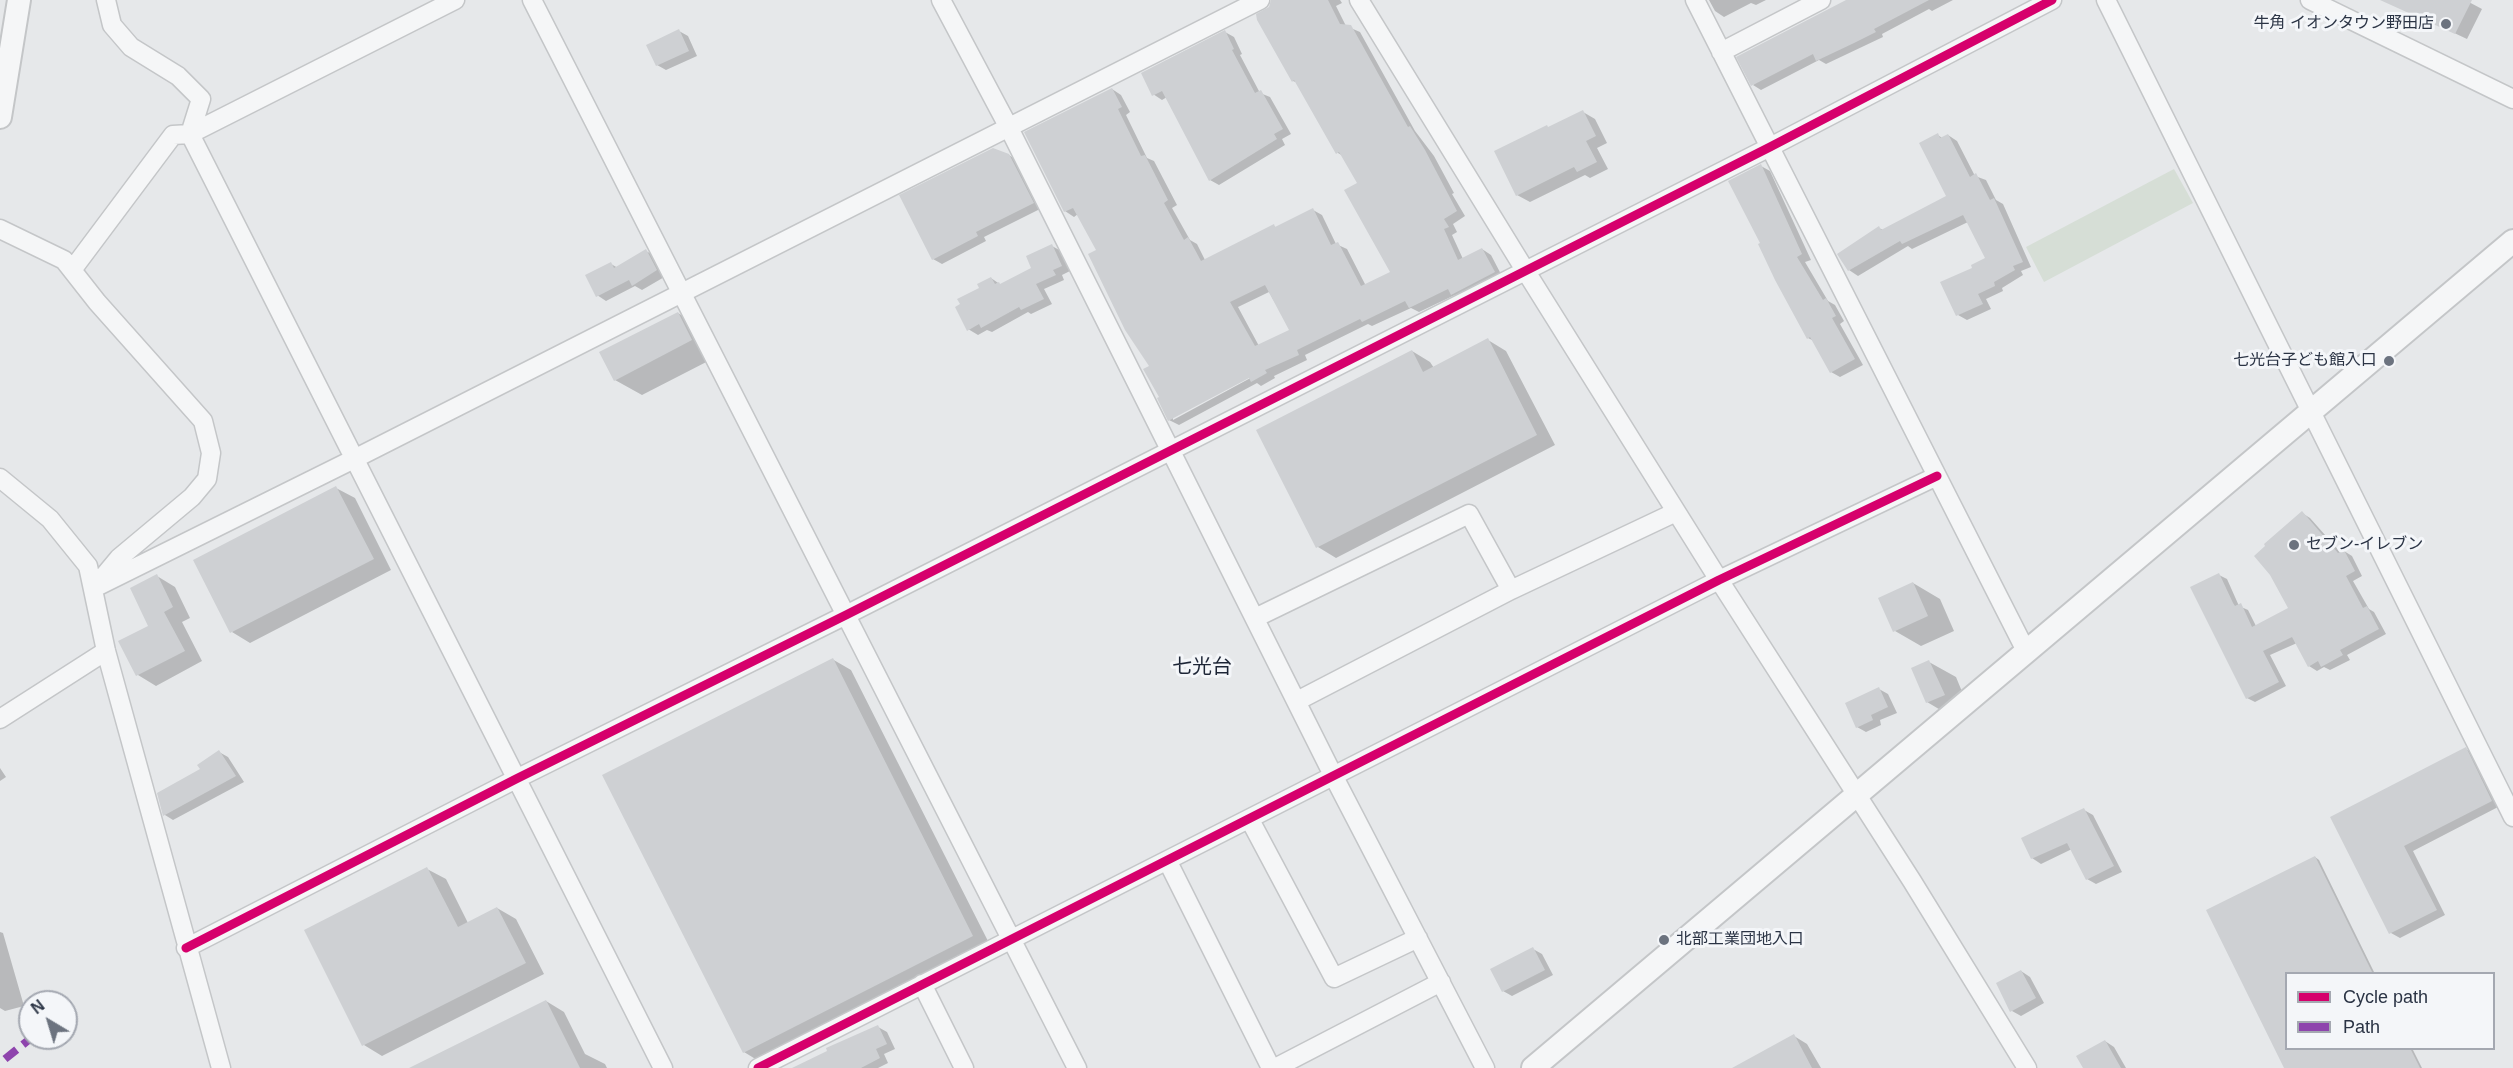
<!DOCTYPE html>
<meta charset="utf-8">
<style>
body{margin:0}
#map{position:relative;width:2513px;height:1068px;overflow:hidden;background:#e6e8ea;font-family:Helvetica,sans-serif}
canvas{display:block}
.legend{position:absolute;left:2285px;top:972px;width:210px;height:78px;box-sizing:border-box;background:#f4f6f9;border:2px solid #a4a8b1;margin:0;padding:8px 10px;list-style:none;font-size:18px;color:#2b3445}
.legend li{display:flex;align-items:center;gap:12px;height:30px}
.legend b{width:30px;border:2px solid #a4a8b1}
.north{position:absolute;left:18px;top:990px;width:60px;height:60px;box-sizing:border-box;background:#f4f6f9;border:2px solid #a4a8b1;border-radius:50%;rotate:322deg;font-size:16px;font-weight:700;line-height:24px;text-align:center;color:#2b3445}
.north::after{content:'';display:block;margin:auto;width:21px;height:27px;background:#6c737f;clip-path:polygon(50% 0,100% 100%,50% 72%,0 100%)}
</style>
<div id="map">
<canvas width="2513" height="1068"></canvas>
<ul class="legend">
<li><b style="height:8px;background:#d6006c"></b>Cycle path</li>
<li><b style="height:8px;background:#8e44ad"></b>Path</li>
</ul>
<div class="north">N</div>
</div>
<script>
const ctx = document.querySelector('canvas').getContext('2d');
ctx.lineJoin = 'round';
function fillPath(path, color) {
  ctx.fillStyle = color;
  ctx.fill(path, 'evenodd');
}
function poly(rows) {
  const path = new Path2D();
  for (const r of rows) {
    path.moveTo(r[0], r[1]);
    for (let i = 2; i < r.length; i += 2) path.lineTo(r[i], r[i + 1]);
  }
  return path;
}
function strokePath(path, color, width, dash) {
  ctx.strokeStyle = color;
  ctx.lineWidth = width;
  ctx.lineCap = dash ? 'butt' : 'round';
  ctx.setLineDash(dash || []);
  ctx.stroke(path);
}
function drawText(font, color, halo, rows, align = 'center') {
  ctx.font = font + ' Helvetica,"Noto Sans JP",sans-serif';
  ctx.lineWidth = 6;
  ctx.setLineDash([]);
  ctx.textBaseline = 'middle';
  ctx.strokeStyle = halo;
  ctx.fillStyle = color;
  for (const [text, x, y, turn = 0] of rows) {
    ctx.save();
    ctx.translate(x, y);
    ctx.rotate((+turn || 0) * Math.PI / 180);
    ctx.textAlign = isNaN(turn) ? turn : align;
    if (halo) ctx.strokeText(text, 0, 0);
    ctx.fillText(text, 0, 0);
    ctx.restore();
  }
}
fillPath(poly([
 [2174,169,2193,203,2044,282,2026,247]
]), '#d6ded6');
fillPath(poly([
 [1273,0,1340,0,1342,3,1336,6,1346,26,1360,32,1415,131,1434,156,1454,193,1452,194,1465,216,1453,224,1457,232,1452,235,1463,259,1482,249,1491,255,1503,278,1462,299,1455,295,1419,312,1411,308,1372,326,1368,324,1305,355,1307,360,1274,376,1275,378,1261,386,1257,383,1179,425,1169,420,1151,366,1098,250,1078,214,1074,217,1065,211,1112,89,1121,95,1130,112,1126,115,1147,158,1154,161,1177,205,1172,208,1190,240,1197,244,1205,260,1274,226,1277,228,1313,210,1322,215,1336,244,1347,249,1366,286,1392,273,1359,184,1343,156,1338,153,1298,83,1293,81,1270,8],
 [1269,292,1291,331,1259,346,1238,307],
 [1255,373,1256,375,1173,420,1173,417],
 [1709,0,1766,0,1756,5,1751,3,1724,17,1715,11],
 [1851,0,1953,0,1932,11,1929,9,1882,34,1883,37,1826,64,1819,60,1761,90,1753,85],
 [2384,0,2465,0,2482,9,2467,39],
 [679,31,688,36,697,56,666,70,657,65],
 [1225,32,1234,37,1242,54,1240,55,1260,93,1270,97,1291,134,1282,139,1285,145,1219,185,1210,180,1167,97,1162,100,1153,94],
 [1583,112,1595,119,1607,143,1597,148,1608,169,1590,178,1585,175,1530,202,1517,195],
 [1938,135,1942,138,1948,135,1957,141,1975,176,1986,180,1996,200,2003,204,2031,267,2021,271,2023,275,2002,288,2003,291,1986,299,1991,309,1967,320,1958,315,1974,269,1987,259,1968,222,1912,249,1908,246,1858,276,1849,270,1879,228,1883,230,1948,197],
 [1009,155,1018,161,1042,208,984,237,986,241,942,264,933,259],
 [1761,166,1770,171,1811,260,1805,262,1828,301,1835,305,1844,321,1840,324,1863,365,1840,377,1831,372,1814,341,1808,338],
 [1052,246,1061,251,1070,271,1062,275,1064,280,1044,289,1052,304,1031,314,1028,312,992,332,987,330,978,335,968,329,981,289,991,278,1001,285,1033,269],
 [646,251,655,256,666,276,642,290,635,286,606,301,597,295,611,264,618,268],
 [678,313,704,329,718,356,642,395,615,380],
 [1488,340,1506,351,1555,445,1336,558,1318,547,1258,431,1412,351,1430,362,1434,368],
 [336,488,355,498,391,570,250,643,232,632],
 [2302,513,2310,518,2341,553,2344,551,2352,556,2362,576,2353,581,2369,609,2374,612,2386,634,2347,655,2350,660,2330,670,2324,667,2317,671,2309,666,2297,643,2270,655,2286,686,2255,702,2247,698,2219,575,2227,579,2239,606,2248,610,2256,626,2290,609],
 [157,576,175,587,190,618,182,622,202,661,156,686,138,675,120,642,150,626],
 [1913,583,1940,599,1954,631,1921,646,1895,631],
 [832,659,851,670,991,947,762,1063,744,1052],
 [1929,662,1956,677,1970,711,1954,718,1927,702],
 [1879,689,1888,694,1897,713,1880,720,1881,725,1866,732,1857,727],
 [2466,749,2475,754,2500,806,2413,851,2445,915,2400,938,2391,933,2332,818],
 [219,752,228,757,244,782,173,820,165,815,159,794,202,770],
 [0,768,6,777,0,781],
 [2084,810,2093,815,2122,872,2096,884,2087,879,2072,849,2041,864,2032,858],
 [2315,857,2319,860,2375,974,2286,974,2286,1048,2412,1048,2422,1068,2286,1068,2208,910],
 [427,869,446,879,468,923,497,908,516,919,544,974,382,1056,364,1045],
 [0,932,3,933,24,1006,5,1011,0,1008],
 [1533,949,1542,954,1553,975,1512,996,1503,991],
 [2021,971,2030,977,2044,1003,2021,1016,2012,1011],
 [546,1001,564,1012,585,1054,605,1064,607,1068,412,1068],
 [878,1027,887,1032,895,1049,884,1054,888,1063,878,1068,800,1068],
 [1794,1036,1807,1044,1821,1068,1735,1068],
 [2105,1041,2114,1047,2126,1068,2085,1068]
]), '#0003');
fillPath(poly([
 [1271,0,1328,0,1340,24,1351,25,1408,127,1410,126,1425,150,1457,211,1444,219,1449,227,1444,229,1458,260,1482,248,1495,272,1451,295,1448,289,1409,308,1405,301,1362,322,1360,319,1297,350,1299,355,1265,370,1267,373,1251,382,1249,378,1168,421,1157,398,1159,397,1143,369,1149,366,1125,330,1088,254,1096,250,1073,208,1064,212,1024,132,1112,88,1122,107,1118,109,1141,156,1145,155,1168,200,1164,203,1184,240,1188,237,1201,261,1274,224,1275,227,1313,208,1331,245,1338,242,1361,286,1390,272,1344,190,1357,183,1339,152,1336,154,1294,80,1292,82,1257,20,1256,14,1269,7],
 [1265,285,1289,330,1255,346,1230,302],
 [1846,0,1929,0,1874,29,1876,32,1854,43,1816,61,1813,54,1751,86,1736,57],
 [2380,0,2472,0,2455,34],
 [679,29,689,51,656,66,646,45],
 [1225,30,1234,49,1232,50,1255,93,1261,90,1283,129,1274,134,1277,139,1209,181,1162,91,1152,96,1141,73],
 [1583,110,1596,136,1586,141,1597,162,1577,172,1574,167,1516,196,1494,151,1547,125,1548,127],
 [1938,133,1940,138,1948,134,1970,177,1976,173,1990,200,1994,198,2023,262,2013,266,2015,270,1994,282,1995,286,1978,294,1983,304,1956,316,1940,282,1972,268,1971,265,1985,258,1963,215,1902,244,1900,241,1848,271,1837,254,1879,226,1881,230,1946,196,1919,143],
 [993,148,1009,154,1034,203,976,232,978,236,932,260,899,195],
 [1761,164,1802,254,1797,257,1823,300,1826,298,1836,316,1832,318,1855,359,1830,373,1810,337,1807,339,1775,280,1758,244,1760,243,1728,181],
 [1052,244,1062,266,1053,270,1056,275,1036,284,1044,299,1021,310,1019,307,981,328,979,324,967,331,955,307,960,304,957,299,979,288,977,284,991,277,995,284,999,282,1000,284,1031,268,1026,256],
 [646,249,657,270,632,286,629,280,596,297,585,275,611,262,614,268],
 [678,312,692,340,614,381,599,352],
 [1488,338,1537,435,1316,548,1256,430,1412,350,1423,372],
 [336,486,374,559,230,633,193,560],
 [2302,511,2338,553,2344,550,2355,571,2346,576,2363,608,2367,606,2379,629,2340,650,2343,655,2321,667,2318,661,2308,667,2292,637,2263,651,2279,682,2246,699,2190,587,2219,573,2233,603,2235,606,2241,603,2252,627,2288,608,2270,575,2254,556,2265,546,2264,544],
 [157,574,173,607,164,612,185,651,136,676,118,641,148,626,130,588],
 [1913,582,1928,616,1893,632,1878,598],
 [833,658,973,936,743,1053,602,775],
 [1929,660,1945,695,1926,703,1911,668],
 [1879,687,1888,707,1871,715,1873,720,1856,728,1845,703],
 [2466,747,2492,801,2404,846,2437,910,2389,934,2330,817],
 [219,750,236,776,163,816,157,793,200,769,197,765],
 [2084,808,2114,866,2086,880,2067,843,2031,859,2021,838],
 [2315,856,2373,974,2286,974,2286,1048,2410,1048,2420,1068,2284,1068,2206,910],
 [427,867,458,927,497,907,526,963,362,1046,304,930],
 [1533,947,1545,970,1502,992,1490,969],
 [2021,970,2036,998,2010,1012,1996,983],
 [546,1000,580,1068,409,1068],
 [878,1025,887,1044,876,1049,880,1058,861,1068,792,1068,827,1051,826,1048],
 [1794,1034,1812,1068,1732,1068],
 [2105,1040,2121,1068,2083,1068,2076,1056]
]), '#ced0d3');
const minor = poly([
 [106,0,112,25,131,47,178,76,201,99,190,134,663,1068],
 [532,0,1077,1068],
 [941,0,1008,126,1334,777,1485,1068],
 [1359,0,1525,270,1719,580,1912,881,2027,1068],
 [1695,0,2026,651],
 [2106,0,2513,817],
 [2310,0,2513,99],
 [1721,52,1821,0],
 [0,229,64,260,97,302,203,421,211,453,207,479,192,497,119,558,99,582],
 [72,270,173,135,190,134,455,0],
 [0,478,50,519,88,566,106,651,221,1068],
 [94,588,356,458,1260,0],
 [1255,618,1469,514,1511,590],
 [1297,701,1511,590,1676,512],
 [0,719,106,651],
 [1250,820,1334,978,1418,938],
 [1168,862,1271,1068],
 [186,948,516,779,846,615,1770,147,2052,0],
 [922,984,964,1068],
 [758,1068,1719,580,1937,476],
 [1275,1068,1441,982]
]);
const tertiary = poly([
 [0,117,19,0],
 [1533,1068,2513,241]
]);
strokePath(minor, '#c4c6c8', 21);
strokePath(tertiary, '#c4c6c8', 26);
strokePath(minor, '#f5f6f7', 18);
strokePath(tertiary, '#f5f6f7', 22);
strokePath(poly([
 [5,1059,31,1038]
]), '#8e44ad', 8, [15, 8]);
strokePath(poly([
 [186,948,516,779,846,615,1770,147,2052,0],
 [758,1068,1719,580,1937,476]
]), '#d6006c', 9);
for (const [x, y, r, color] of [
 [2446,24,6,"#6c737f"],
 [2389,361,6,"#6c737f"],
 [2294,545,6,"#6c737f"],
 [1664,940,6,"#6c737f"]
]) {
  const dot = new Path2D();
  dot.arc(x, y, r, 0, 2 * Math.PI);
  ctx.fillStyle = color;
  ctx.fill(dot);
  strokePath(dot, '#f4f6f9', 2);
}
drawText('16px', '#2b3445', '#f4f6f9', [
 ["牛角 イオンタウン野田店",2434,24],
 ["七光台子ども館入口",2377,361],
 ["セブン-イレブン",2306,545,"left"],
 ["北部工業団地入口",1676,940,"left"]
], 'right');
drawText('20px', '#1d2536', '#f4f6f9', [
 ["七光台",1202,667]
]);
</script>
